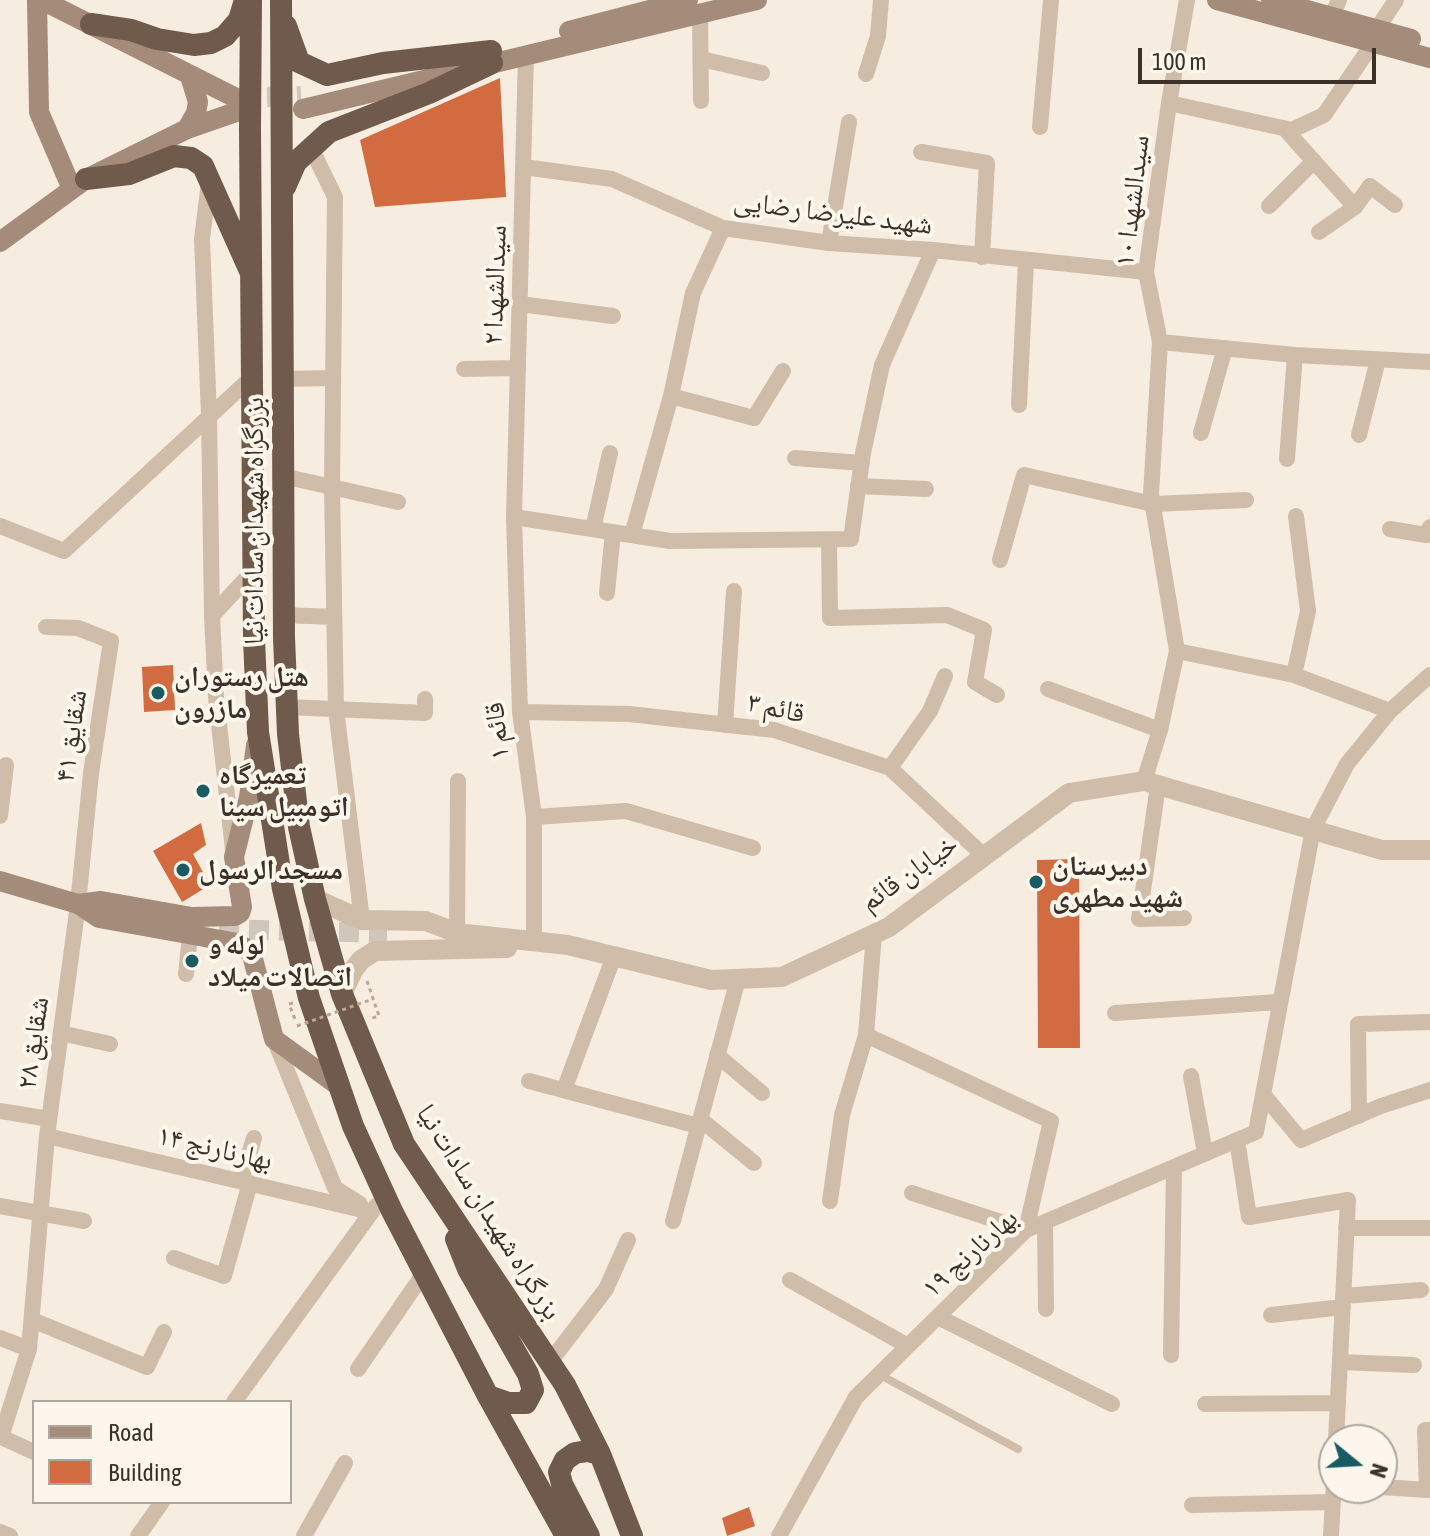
<!DOCTYPE html>
<meta charset="utf-8">
<style>
body{margin:0}
#map{position:relative;width:1430px;height:1536px;overflow:hidden;background:#f6ecdf;font-family:"Asap Condensed",sans-serif}
canvas{display:block}
.legend{position:absolute;left:32px;top:1400px;width:260px;height:104px;box-sizing:border-box;background:#fcf6ed;border:2px solid #afa79f;margin:0;padding:10px 14px;list-style:none;font-size:24px;color:#3c3029}
.legend li{display:flex;align-items:center;gap:16px;height:40px}
.legend b{width:40px;border:2px solid #afa79f}
.north{position:absolute;left:1318px;top:1424px;width:80px;height:80px;box-sizing:border-box;background:#fcf6ed;border:2px solid #afa79f;border-radius:50%;rotate:108deg;font-size:22px;font-weight:700;line-height:32px;text-align:center;color:#3c3029}
.north::after{content:'';display:block;margin:auto;width:28px;height:36px;background:#195b63;clip-path:polygon(50% 0,100% 100%,50% 72%,0 100%)}
.scale{position:absolute;left:1138px;top:48px;width:238px;height:36px;box-sizing:border-box;border:4px solid #3c3029;border-top:0;padding-left:10px;font-size:24px;line-height:28px;white-space:nowrap;color:#3c3029;-webkit-text-stroke:6px #fcf6ed;paint-order:stroke}
</style>
<div id="map">
<canvas width="1430" height="1536"></canvas>
<ul class="legend">
<li><b style="height:10px;background:#a48b7a"></b>Road</li>
<li><b style="height:22px;background:#d36b40"></b>Building</li>
</ul>
<div class="north">N</div>
<div class="scale">100 m</div>
</div>
<script>
const ctx = document.querySelector('canvas').getContext('2d');
ctx.lineJoin = 'round';
function fillPath(path, color) {
  ctx.fillStyle = color;
  ctx.fill(path, 'evenodd');
}
function poly(rows) {
  const path = new Path2D();
  for (const r of rows) {
    path.moveTo(r[0], r[1]);
    for (let i = 2; i < r.length; i += 2) path.lineTo(r[i], r[i + 1]);
  }
  return path;
}
function strokePath(path, color, width, dash) {
  ctx.strokeStyle = color;
  ctx.lineWidth = width;
  ctx.lineCap = dash ? 'butt' : 'round';
  ctx.setLineDash(dash || []);
  ctx.stroke(path);
}
function drawText(font, color, halo, rows, align = 'center') {
  ctx.font = font + ' "Asap Condensed","Noto Naskh Arabic",sans-serif';
  ctx.lineWidth = 8;
  ctx.setLineDash([]);
  ctx.textBaseline = 'middle';
  ctx.strokeStyle = halo;
  ctx.fillStyle = color;
  for (const [text, x, y, turn = 0] of rows) {
    ctx.save();
    ctx.translate(x, y);
    ctx.rotate((+turn || 0) * Math.PI / 180);
    ctx.textAlign = isNaN(turn) ? turn : align;
    if (halo) ctx.strokeText(text, 0, 0);
    ctx.fillText(text, 0, 0);
    ctx.restore();
  }
}
fillPath(poly([
 [500,78,506,197,375,207,360,140],
 [173,665,175,710,144,712,142,667],
 [201,823,206,845,193,854,210,885,182,902,153,851],
 [1079,859,1080,1048,1038,1048,1037,860],
 [749,1507,755,1526,727,1536,722,1518]
]), '#d36b40');
strokePath(poly([
 [219,929,387,933]
]), '#d1c6bb', 20, [20, 10]);
strokePath(poly([
 [237,98,301,96]
]), '#d1c6bb', 20, [20, 10]);
strokePath(poly([
 [367,981,379,1016,372,1018],
 [293,1003,289,1004,295,1019]
]), '#bca793', 3, [4, 4]);
strokePath(poly([
 [880,1375,1018,1449]
]), '#d0bda9', 8);
strokePath(poly([
 [700,14,701,101],
 [1332,16,1339,0],
 [1377,29,1396,0],
 [526,54,514,517,520,712,534,817,534,940],
 [701,59,762,73],
 [866,74,878,36,881,0],
 [1169,103,1292,130,1324,115,1373,43],
 [1040,127,1051,0],
 [1284,128,1355,207,1370,186,1395,205],
 [311,148,335,197,332,487,336,709,362,920],
 [921,152,987,163,982,257],
 [524,167,612,179,723,228,829,243,933,250,1146,272],
 [209,182,202,239,209,416,212,616,216,697,233,850],
 [1269,206,1314,161],
 [1319,232,1355,207],
 [829,243,849,122],
 [520,304,613,316],
 [1160,342,1295,355,1430,362],
 [464,369,518,368],
 [283,379,333,378],
 [671,396,754,418,783,371],
 [1019,405,1026,261],
 [1201,433,1225,348],
 [1359,435,1378,360],
 [795,458,862,463],
 [1287,459,1295,355],
 [283,476,398,502],
 [858,486,926,489],
 [514,517,670,541,851,539,863,453,882,365,933,250],
 [0,526,64,551,252,377],
 [593,529,610,453],
 [1390,529,1426,535,1430,527],
 [632,535,671,396,693,293,723,228],
 [829,540,830,618,947,615,984,630,975,682,997,695],
 [1000,560,1024,475,1153,504,1246,500],
 [607,593,613,532],
 [284,615,334,617],
 [212,616,252,572],
 [1177,651,1294,675,1390,711],
 [1294,675,1308,611,1296,516],
 [1048,689,1160,730],
 [287,707,425,713,425,699],
 [520,712,629,714,774,730,890,768,983,855],
 [725,725,734,591],
 [890,768,930,711,945,676],
 [1144,781,1160,730,1177,651,1151,494,1160,342,1146,272,1169,103,1187,0],
 [1158,785,1139,919,1184,918],
 [0,816,6,765],
 [534,817,626,811,753,848],
 [457,933,458,781],
 [186,974,190,936],
 [1115,1013,1278,1002],
 [61,1033,110,1044],
 [866,1035,1051,1121,1026,1230,912,1193],
 [274,1039,335,1188,360,1204],
 [717,1055,762,1093],
 [1191,1076,1205,1153],
 [529,1081,698,1126],
 [564,1090,614,956],
 [1263,1094,1301,1140,1381,1106,1430,1090],
 [0,1111,49,1119],
 [1359,1116,1358,1024,1430,1022],
 [700,1119,754,1163],
 [47,1136,371,1212],
 [1237,1140,1249,1217,1348,1200,1336,1440],
 [241,1181,254,1138],
 [830,1201,842,1115,866,1035,874,934],
 [0,1206,84,1221],
 [673,1221,738,979],
 [1045,1222,1046,1309],
 [1346,1228,1430,1228],
 [174,1258,224,1276,250,1183],
 [790,1280,908,1346],
 [1343,1296,1421,1290],
 [1271,1315,1343,1307],
 [938,1317,1112,1404],
 [32,1320,147,1367,164,1332],
 [0,1338,29,1349],
 [1171,1355,1174,1167],
 [1340,1362,1414,1365],
 [549,1363,606,1289,628,1240],
 [358,1369,424,1273],
 [234,1402,376,1206],
 [1205,1404,1338,1403],
 [34,1452,1,1437,29,1349,47,1136,78,904,91,773,111,641,78,628,46,627],
 [1382,1487,1427,1490,1425,1430,1430,1430],
 [1192,1505,1333,1502],
 [0,1532,10,1536],
 [138,1536,162,1502],
 [304,1536,345,1463],
 [779,1536,856,1397,1026,1230,1256,1132,1313,829,1347,764,1390,711,1430,675],
 [1331,1536,1334,1479]
]), '#d0bda9', 16);
strokePath(poly([
 [315,899,362,920,426,921,457,933,568,945,711,980,782,977,889,927,1069,793,1144,781,1382,850,1430,850],
 [342,994,354,969,361,960,375,951,507,948]
]), '#d0bda9', 20);
strokePath(poly([
 [37,0,39,112,72,189],
 [42,0,236,98],
 [1217,0,1430,58],
 [1271,0,1411,39],
 [569,31,688,0],
 [303,109,757,0],
 [187,129,196,113,198,102,190,76],
 [0,242,86,179,187,129,236,112],
 [0,881,78,904,99,918,232,942,244,947,252,955,274,1039,340,1087],
 [78,904,101,901,192,917,235,916,240,913,242,907,234,857,249,797,256,745]
]), '#a48b7a', 20);
strokePath(poly([
 [251,0,250,129,254,639,258,732,283,889,309,998,353,1126,392,1211,488,1396,566,1536],
 [281,0,284,638,288,734,299,827,315,899,342,994,404,1144,565,1385,600,1454,632,1536],
 [91,24,131,30,157,39,194,45,211,43,225,36,239,20,245,0],
 [286,26,299,62,327,75,383,63,491,51],
 [86,179,129,174,174,156,191,158,203,166,250,271],
 [285,187,296,162,329,132,429,93,492,63],
 [456,1239,468,1269,528,1374,533,1390,526,1403,508,1403,488,1396],
 [589,1536,562,1484,559,1472,565,1460,575,1453,588,1451,600,1454]
]), '#6f5a4c', 22);
strokePath(poly([
 [297,1026,373,999]
]), '#bca793', 3, [4, 4]);
for (const [x, y, r, color] of [
 [158,693,8,"#195b63"],
 [203,791,8,"#195b63"],
 [183,870,8,"#195b63"],
 [1036,882,8,"#195b63"],
 [192,961,8,"#195b63"]
]) {
  const dot = new Path2D();
  dot.arc(x, y, r, 0, 2 * Math.PI);
  ctx.fillStyle = color;
  ctx.fill(dot);
  strokePath(dot, '#fcf6ed', 3);
}
drawText('28px', '#3c3029', '#fcf6ed', [
 ["سیدالشهدا ۱۰",1132,201,-83],
 ["شهید علیرضا رضایی",833,213,7],
 ["سیدالشهدا ۲",495,285,-88],
 ["بزرگراه شهیدان سادات نیا",254,521,-90],
 ["قائم ۳",776,708,12],
 ["قائم ۱",497,731,-96],
 ["شقایق ۴۱",71,736,-82],
 ["خیابان قائم",909,873,-35],
 ["شقایق ۲۸",33,1043,-82],
 ["بهارنارنج ۱۴",215,1148,13],
 ["بزرگراه شهیدان سادات نیا",489,1212,58],
 ["بهارنارنج ۱۹",970,1253,-42]
]);
drawText('bold 28px', '#3c3029', '#fcf6ed', [
 ["هتل رستوران",174,677],
 ["مازرون",174,709],
 ["تعمیرگاه",219,775],
 ["اتومبیل سینا",219,807],
 ["دبیرستان",1052,866],
 ["شهید مطهری",1052,898],
 ["مسجد الرسول",199,870],
 ["لوله و",208,945],
 ["اتصالات میلاد",208,977]
], 'left');
</script>
